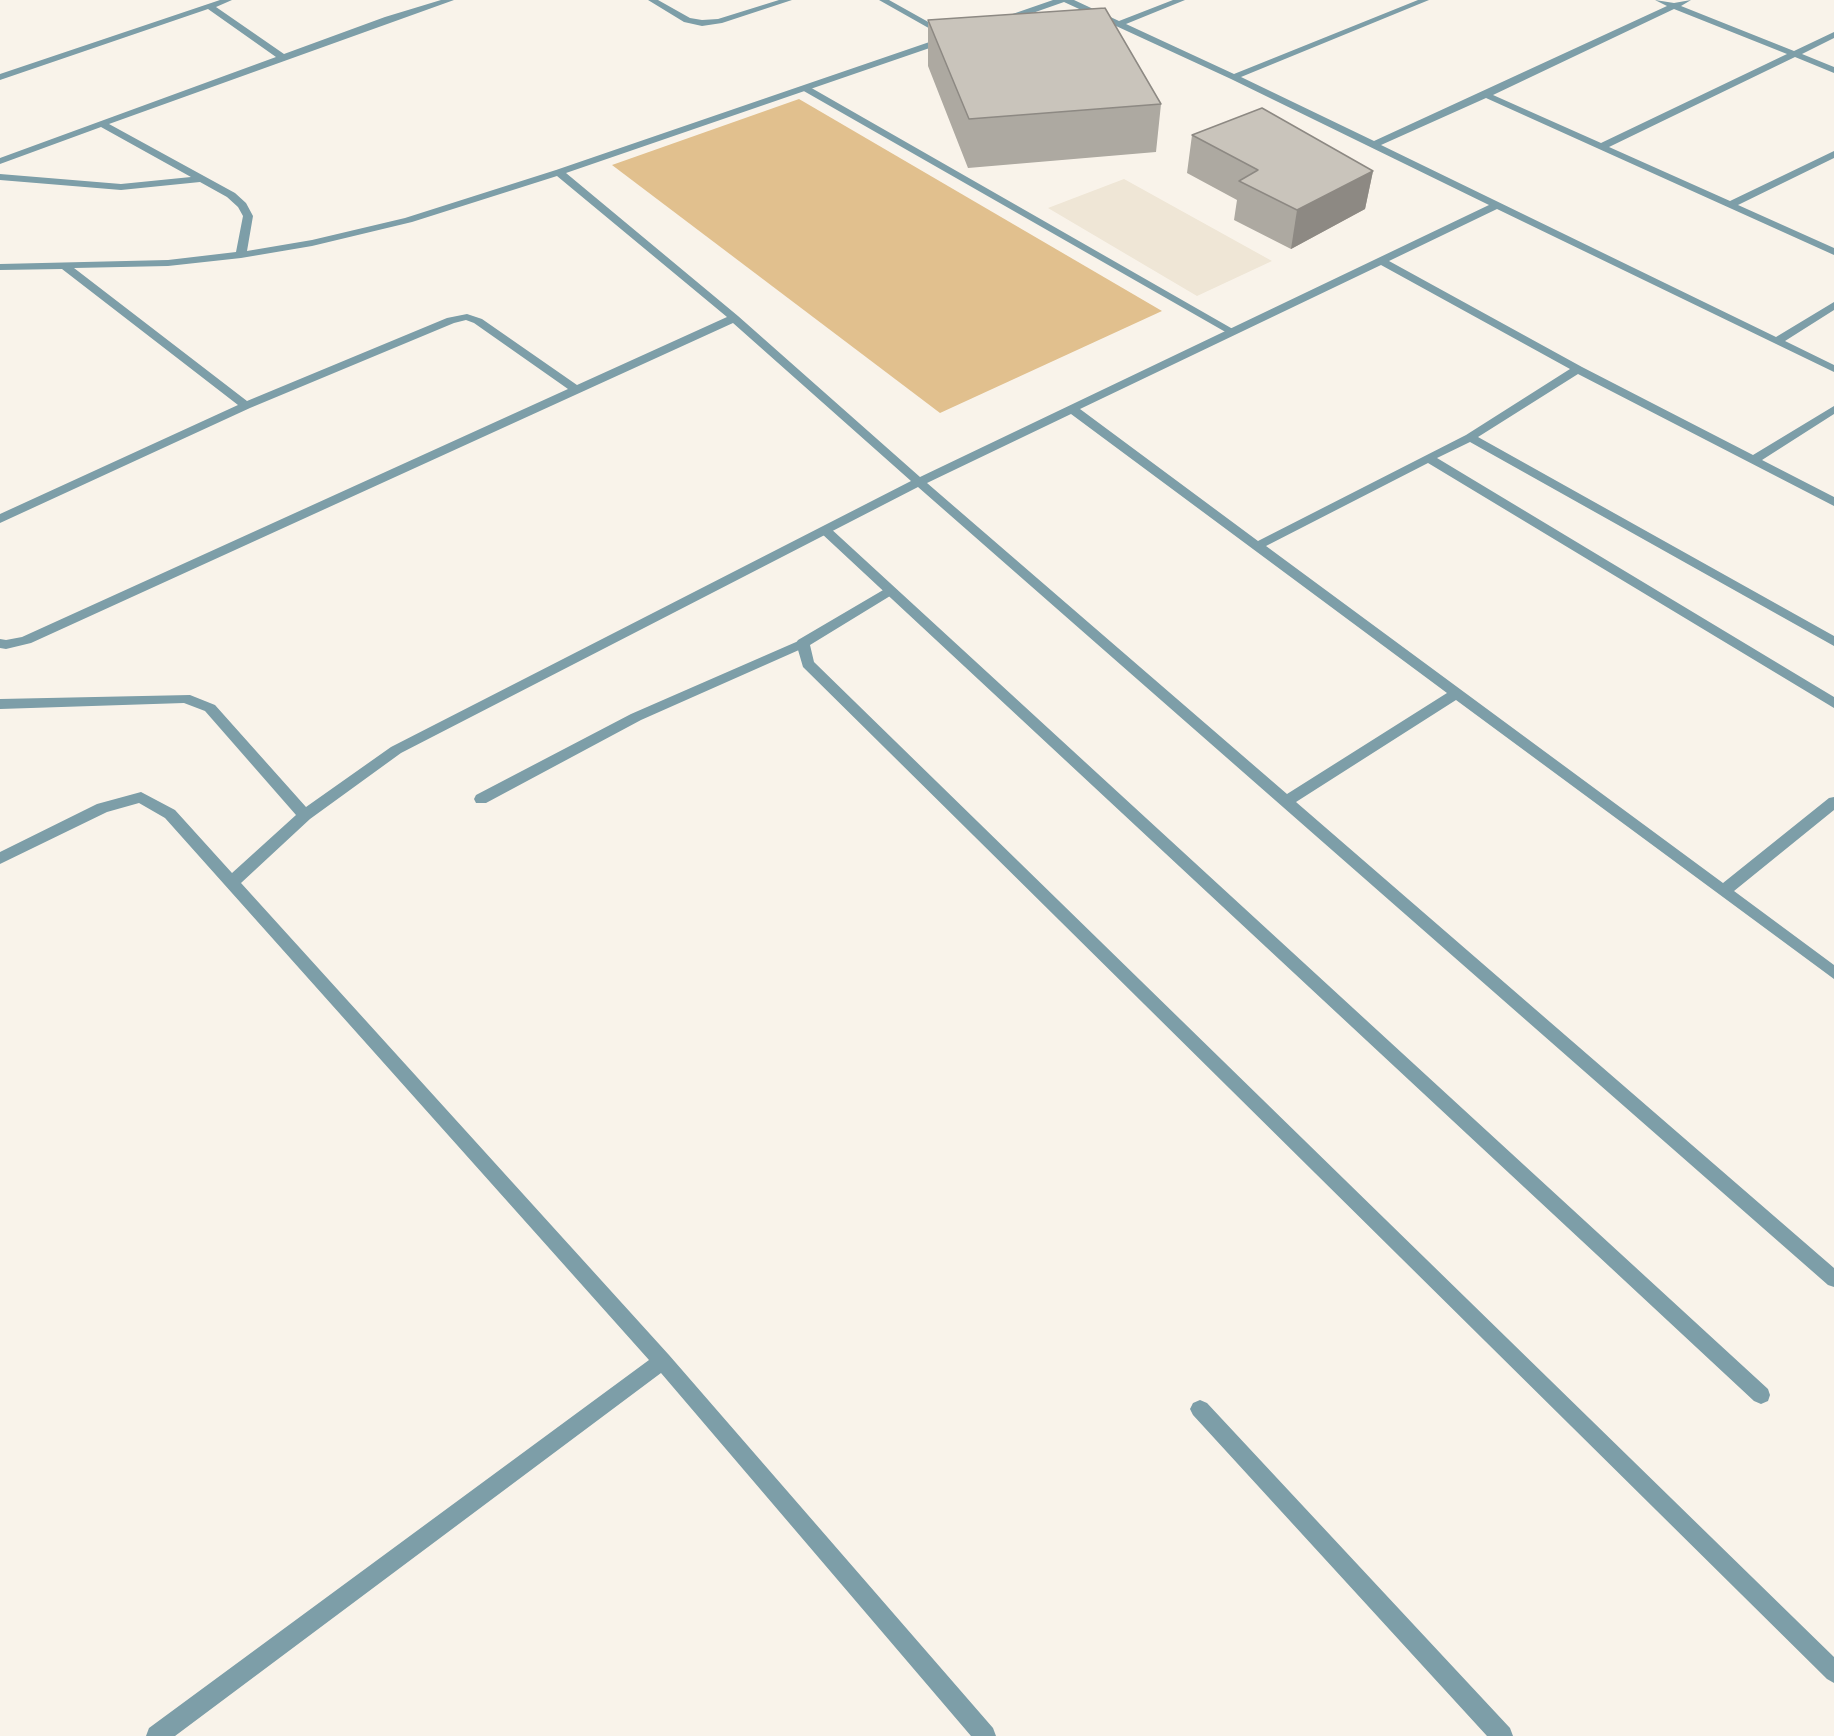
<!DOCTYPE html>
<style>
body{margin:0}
canvas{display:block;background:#f9f3ea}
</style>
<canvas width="1834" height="1736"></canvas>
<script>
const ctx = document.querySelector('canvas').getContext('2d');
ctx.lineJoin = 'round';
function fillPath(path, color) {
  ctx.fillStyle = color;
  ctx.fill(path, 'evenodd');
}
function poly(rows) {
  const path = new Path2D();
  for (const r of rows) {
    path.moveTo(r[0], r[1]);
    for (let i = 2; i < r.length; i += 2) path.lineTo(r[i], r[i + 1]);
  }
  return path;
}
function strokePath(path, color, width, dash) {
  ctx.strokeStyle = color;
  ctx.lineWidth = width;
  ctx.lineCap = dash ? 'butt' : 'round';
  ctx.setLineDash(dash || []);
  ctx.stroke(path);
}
fillPath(poly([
 [1124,179,1272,261,1197,296,1048,208]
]), '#efe6d6');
fillPath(poly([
 [799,99,1162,311,940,413,612,165]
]), '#e1c08e');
fillPath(poly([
 [802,86,808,86,1238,332,1229,334,802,90,802,86],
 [825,526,829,527,1768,1389,1770,1395,1768,1401,1761,1404,1754,1401,821,533,819,530,825,526],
 [803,639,810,643,808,646,641,720,486,803,476,803,474,799,476,795,631,714,803,639],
 [1200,1400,1207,1403,1510,1728,1513,1736,1487,1736,1193,1415,1190,1409,1193,1403,1200,1400]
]), '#7d9ea8');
fillPath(poly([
 [220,0,232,0,216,7,284,54,385,17,441,0,454,0,109,124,235,193,246,203,253,216,247,251,312,240,405,218,556,170,944,37,950,37,950,41,566,173,738,316,920,477,1489,205,1231,79,1064,2,1007,22,1001,22,1001,18,1053,0,1074,0,1119,21,1173,0,1185,0,1126,24,1234,74,1418,0,1429,0,1241,77,1374,141,1667,6,1655,0,1674,3,1691,0,1681,6,1794,51,1834,32,1834,38,1802,54,1834,67,1834,73,1795,57,1609,147,1730,201,1834,151,1834,158,1738,205,1834,248,1834,255,1486,98,1381,145,1776,337,1834,302,1834,310,1785,341,1834,365,1834,372,1497,209,1389,261,1582,367,1753,455,1834,406,1834,414,1762,460,1834,497,1834,506,1578,374,1478,437,1834,636,1834,646,1470,442,1437,458,1834,697,1834,708,1428,463,1266,546,1723,883,1829,798,1834,797,1834,810,1734,891,1834,965,1834,979,1456,700,1296,802,1834,1268,1834,1287,1828,1285,918,487,401,753,310,819,241,883,669,1355,993,1728,996,1736,971,1736,661,1373,175,1736,146,1736,149,1728,649,1360,165,818,139,803,107,812,0,864,0,852,97,804,141,792,175,810,232,873,296,815,205,711,184,703,0,709,0,699,190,695,215,705,306,807,391,747,911,481,733,323,31,643,6,649,0,648,0,639,6,640,22,637,568,389,474,323,466,320,454,323,250,408,0,523,0,514,238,405,62,269,0,270,0,264,168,260,236,252,243,216,238,207,227,197,200,182,121,190,0,180,0,174,121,184,191,177,101,127,0,164,0,158,276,57,208,9,0,80,0,74,220,0],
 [1674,9,1787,54,1601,143,1493,95,1674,9],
 [557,176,727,317,577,385,482,319,467,314,447,318,247,401,74,268,168,266,241,258,312,246,412,222,557,176],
 [1381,265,1570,369,1466,435,1258,541,1080,409,1381,265],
 [1071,414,1447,693,1287,794,927,483,1071,414],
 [648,0,658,0,690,18,702,20,718,19,779,0,792,0,722,23,702,26,684,22,648,0],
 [879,0,889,0,948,33,941,35,879,0],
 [890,586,896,590,895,593,810,645,814,662,1834,1657,1834,1683,1827,1679,803,667,796,643,798,640,890,586]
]), '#7d9ea8');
fillPath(poly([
 [928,20,1161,104,1156,152,968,168,928,66],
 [1192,135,1373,171,1365,209,1291,249,1234,220,1237,200,1187,173]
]), '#ada9a1');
fillPath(poly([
 [1373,171,1365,209,1291,249,1297,210]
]), '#8d8983');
const building = poly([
 [1105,8,1161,104,969,119,928,20,1105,8],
 [1262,108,1373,171,1297,210,1239,181,1258,170,1192,135,1262,108]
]);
fillPath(building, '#c9c4bb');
strokePath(building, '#8d8983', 1.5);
</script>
